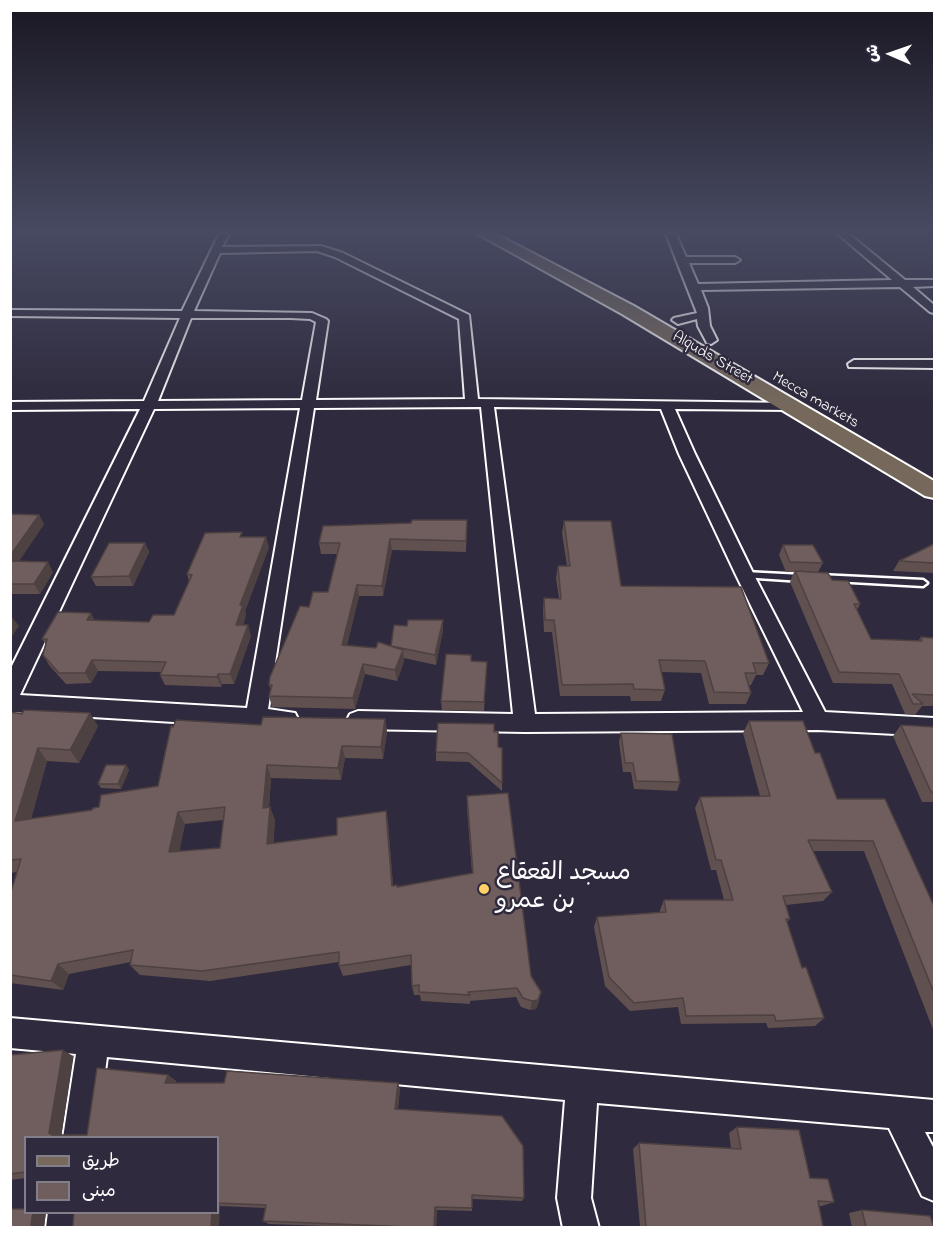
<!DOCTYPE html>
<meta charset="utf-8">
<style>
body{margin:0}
#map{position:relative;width:945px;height:1238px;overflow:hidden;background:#2f2a3d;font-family:"Indie Flower","Playpen Sans Arabic",sans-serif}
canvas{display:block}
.frame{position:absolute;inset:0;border:12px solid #fff;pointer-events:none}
.legend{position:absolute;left:24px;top:1136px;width:195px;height:78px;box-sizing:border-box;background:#2f2a3d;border:2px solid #827f8b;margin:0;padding:8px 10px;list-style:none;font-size:18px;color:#fff}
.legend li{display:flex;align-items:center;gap:12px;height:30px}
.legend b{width:30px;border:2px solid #827f8b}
.north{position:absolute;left:861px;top:24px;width:60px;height:60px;-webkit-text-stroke:4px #2f2a3d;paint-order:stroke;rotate:272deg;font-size:16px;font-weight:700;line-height:24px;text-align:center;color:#fff}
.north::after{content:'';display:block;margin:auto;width:21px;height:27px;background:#fff;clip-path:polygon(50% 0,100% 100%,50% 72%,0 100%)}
</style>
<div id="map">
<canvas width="945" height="1238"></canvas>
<div class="frame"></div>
<ul class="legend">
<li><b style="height:8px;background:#76695c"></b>طريق</li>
<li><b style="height:16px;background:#705d5d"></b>مبنى</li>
</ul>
<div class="north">ش</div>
</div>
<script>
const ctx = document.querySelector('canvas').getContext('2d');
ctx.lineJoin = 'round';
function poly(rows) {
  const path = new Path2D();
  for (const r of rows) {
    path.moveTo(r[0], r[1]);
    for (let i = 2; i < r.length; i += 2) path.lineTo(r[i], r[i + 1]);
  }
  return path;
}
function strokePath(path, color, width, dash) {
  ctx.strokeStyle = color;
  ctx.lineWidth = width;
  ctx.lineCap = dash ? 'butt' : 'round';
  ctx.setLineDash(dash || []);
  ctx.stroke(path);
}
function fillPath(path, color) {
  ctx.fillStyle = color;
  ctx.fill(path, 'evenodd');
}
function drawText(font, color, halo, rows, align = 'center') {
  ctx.font = font + ' "Indie Flower","Playpen Sans Arabic",sans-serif';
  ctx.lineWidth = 5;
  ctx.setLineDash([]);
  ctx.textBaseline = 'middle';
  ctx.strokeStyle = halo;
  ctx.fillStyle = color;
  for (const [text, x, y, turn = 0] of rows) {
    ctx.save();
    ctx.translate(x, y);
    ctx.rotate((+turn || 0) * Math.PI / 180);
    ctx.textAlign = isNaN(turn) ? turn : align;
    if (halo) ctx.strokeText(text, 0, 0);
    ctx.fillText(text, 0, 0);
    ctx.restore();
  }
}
const lane = poly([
 [745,572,802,575,806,578,802,581,742,577,741,575,742,573,745,572],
 [819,575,923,580,927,583,923,586,816,580,815,578,819,575]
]);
const street = poly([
 [219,234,229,234,222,247,321,246,343,253,469,315,478,399,797,403,799,406,797,409,792,410,675,409,695,454,754,575,825,712,934,718,934,736,818,730,525,732,358,729,350,726,347,720,350,714,358,711,513,714,481,407,314,408,268,709,295,713,298,719,295,725,287,728,256,727,10,712,10,670,140,409,10,410,10,402,144,401,180,318,10,316,10,310,182,311,219,234],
 [317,251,335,257,459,319,465,399,316,400,328,321,326,319,312,313,194,311,220,253,317,251],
 [191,318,291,318,310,319,316,322,302,400,158,401,191,318],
 [494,407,661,409,679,454,736,575,803,712,535,714,494,407],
 [300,408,247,708,20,695,154,409,300,408],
 [666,234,676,234,686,257,735,257,740,260,735,263,689,263,698,284,892,280,838,234,849,234,905,280,934,280,934,286,913,287,934,305,934,313,930,312,900,287,701,290,708,308,710,326,717,340,711,344,707,343,698,326,697,319,678,324,672,320,674,318,697,313,666,234],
 [854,360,934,360,934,368,849,367,848,364,854,360],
 [10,1018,934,1100,934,1132,925,1132,934,1149,934,1201,922,1196,889,1128,597,1103,591,1198,599,1228,563,1228,557,1198,565,1100,107,1057,96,1138,63,1138,76,1054,10,1048,10,1018],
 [48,1212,83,1212,82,1228,46,1228,48,1212]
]);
const primary = poly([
 [478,234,496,234,634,306,934,481,934,498,925,496,622,314,478,234]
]);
strokePath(lane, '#fff', 5);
strokePath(street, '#fff', 4);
strokePath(primary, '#fff', 4);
fillPath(lane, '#2f2a3d');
fillPath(street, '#2f2a3d');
fillPath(primary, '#76695c');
fillPath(poly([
 [10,514,39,515,44,524,19,561,53,572,40,594,10,594],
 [467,520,466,552,392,550,383,596,359,596,347,645,376,648,391,646,443,630,436,665,404,658,404,661,397,681,365,674,355,709,272,707,269,696,271,690,269,685,309,607,328,592,337,554,321,554,319,543],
 [564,521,621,586,769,663,763,675,756,675,751,685,749,685,751,693,746,704,709,704,701,673,661,672,665,690,661,701,631,701,630,696,560,696,552,632,544,632,543,610,544,598,559,598,556,578,558,566,567,566,562,533],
 [244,537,269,547,245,611,246,615,243,625,251,636,234,684,222,684,221,687,165,685,160,675,161,672,98,671,91,683,66,684,49,665,43,655,46,644,42,639,95,620,149,622,174,615,189,581,187,574],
 [145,543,149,552,133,586,96,586,91,577],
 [934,544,934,573,893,571,899,561],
 [783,545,823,563,818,572,832,580,860,604,857,610,871,639,918,641,921,637,934,638,934,706,922,706,915,715,905,714,892,684,833,683,790,582,794,572,786,572,779,555],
 [471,655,471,661,487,662,484,711,442,710,441,701],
 [10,712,98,726,79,763,47,761,31,819,92,810,99,807,158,786,261,725,385,719,387,732,383,759,345,758,341,780,271,778,269,808,270,807,275,820,273,844,337,835,386,811,388,823,393,886,397,887,472,873,467,808,467,796,531,976,539,1001,536,1009,530,1010,521,1007,516,997,470,1001,470,1004,421,1001,420,995,414,995,412,986,411,965,343,976,339,966,339,962,210,981,140,975,130,965,131,962,69,974,63,990,10,983,10,895,17,872,10,873],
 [223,820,220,848,179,851,185,824],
 [749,721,815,753,837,799,934,906,934,1032,864,851,813,851,832,892,823,901,786,905,790,919,787,922,802,968,824,1018,815,1026,768,1028,766,1023,681,1024,678,1007,630,1011,605,986,594,927,597,917,660,912,660,910,664,900,724,900,716,870,711,870,695,808,700,797,760,796,743,733],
 [901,725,934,727,934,802,922,802,893,736],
 [494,732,498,747,502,783,502,791,469,762,436,761,436,752],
 [621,733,680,782,677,791,634,789,631,772,623,772,619,742],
 [126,765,129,770,121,789,101,788,98,784],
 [10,1055,73,1056,61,1135,87,1135,168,1075,176,1081,175,1083,400,1089,398,1109,524,1198,522,1201,472,1199,472,1211,437,1210,436,1227,352,1227,269,1224,263,1221,266,1208,220,1206,218,1212,218,1137,26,1137,26,1178,10,1180],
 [737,1127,810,1178,834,1202,822,1206,819,1206,823,1227,640,1227,633,1149,639,1143,731,1148,729,1133],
 [862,1210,934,1227,852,1227,849,1213]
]), '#605050');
fillPath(poly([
 [39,515,44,524,13,570,10,565,10,556],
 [266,537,269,547,245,611,246,615,239,635,236,625,240,605],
 [390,539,392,550,383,596,382,586],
 [145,543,149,552,133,586,129,576],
 [48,562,53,572,40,594,34,584],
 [357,585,359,596,344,656,342,645],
 [91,613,96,623,87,620],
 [12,617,19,626,10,639,10,620],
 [443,620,443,630,436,665,435,655],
 [248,625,251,636,234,684,230,674],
 [403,650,404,661,397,681,395,670],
 [92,660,98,671,91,683,85,673],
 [363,664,365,674,355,709,353,698],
 [218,674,222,684,221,687,217,677],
 [90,713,98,726,79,763,70,750],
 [385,719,387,732,383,759,381,747],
 [342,746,345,758,341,780,338,768],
 [38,748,47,761,27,833,15,821],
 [126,765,129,770,121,789,118,784],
 [267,765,271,778,268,820,263,808],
 [270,807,275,820,273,856,267,844],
 [386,811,388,823,394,897,392,886],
 [178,812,185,824,177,864,169,852],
 [58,964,69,974,63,990,51,981],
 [541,992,539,1001,536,1009,530,1010,532,1001],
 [63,1050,73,1056,61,1137,52,1135,49,1133],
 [168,1075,176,1081,173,1089,165,1083],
 [398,1083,400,1089,397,1114,395,1109],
 [218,1205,220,1206,219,1227,211,1227,212,1212,218,1212],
 [435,1207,437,1210,436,1227,434,1227],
 [33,1212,46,1212,44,1227,33,1227,31,1225]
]), '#4e4141');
const building = poly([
 [10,514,39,515,10,556,10,514],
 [412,520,467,520,466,541,390,539,382,586,357,585,342,645,376,648,378,642,403,650,395,670,363,664,353,698,269,696,272,685,269,685,270,677,300,606,309,607,313,592,328,592,340,543,319,543,323,526,411,523,412,520],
 [564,521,611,521,621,586,741,587,769,663,753,663,756,673,745,673,751,693,714,692,705,661,659,660,665,690,634,689,633,684,562,685,554,620,545,620,544,598,561,599,558,566,570,566,564,521],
 [242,532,240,537,266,537,240,605,243,605,236,625,248,625,230,674,218,674,217,677,160,675,166,662,92,660,85,673,59,673,43,655,47,639,42,639,58,612,91,613,87,620,149,622,153,615,174,615,192,575,187,574,205,533,242,532],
 [109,543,145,543,129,576,91,577,109,543],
 [934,544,934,563,899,561,934,544],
 [783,545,813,545,823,563,790,562,783,545],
 [10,561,48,562,34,584,10,584,10,561],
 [795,571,828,573,832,580,848,581,860,604,854,604,871,639,922,641,921,637,934,638,934,695,912,694,923,704,913,704,899,674,839,672,795,571],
 [408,620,443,620,435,655,391,646,394,625,407,626,408,620],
 [446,654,471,655,471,661,487,662,484,702,441,701,446,654],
 [24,710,90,713,70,750,38,748,15,821,92,810,93,808,99,807,101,795,158,786,171,726,173,727,176,720,261,725,263,717,385,719,381,747,342,746,338,768,267,765,263,808,270,807,267,844,337,835,337,818,386,811,392,886,397,885,397,887,473,873,467,796,508,793,531,976,541,992,538,1000,532,1001,523,998,517,988,468,992,470,995,419,992,419,985,412,986,411,955,339,966,339,952,202,971,130,965,133,950,58,964,51,981,10,975,10,895,21,859,10,860,10,712,22,714,24,710],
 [225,807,220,848,169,852,178,812,225,807],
 [749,721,803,721,815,753,820,753,837,799,885,799,934,906,934,993,873,841,808,840,832,892,783,896,790,919,786,919,802,968,806,967,824,1018,776,1021,774,1015,686,1016,683,998,634,1003,609,977,597,917,666,912,664,900,733,900,721,860,716,860,700,797,770,796,749,721],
 [438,723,494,724,494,732,498,732,498,747,502,748,502,783,468,753,436,752,438,723],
 [901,725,934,727,934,792,931,792,901,725],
 [621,733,672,734,680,782,636,781,633,763,625,763,621,733],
 [106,765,126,765,118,784,98,784,106,765],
 [63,1050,49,1133,52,1135,87,1135,97,1068,168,1075,165,1083,224,1083,227,1071,398,1083,395,1109,502,1116,523,1146,524,1198,472,1195,472,1208,435,1207,434,1227,411,1227,263,1221,266,1205,218,1203,218,1137,26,1137,26,1172,10,1174,10,1055,63,1050],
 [737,1127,799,1130,810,1178,828,1179,834,1202,818,1201,823,1227,646,1227,639,1143,741,1149,737,1127],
 [10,1209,26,1209,26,1212,33,1212,31,1225,33,1227,10,1227,10,1209],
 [862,1210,930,1216,934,1227,866,1227,862,1210],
 [74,1212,212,1212,211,1227,71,1227,73,1226,74,1212]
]);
fillPath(building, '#705d5d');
strokePath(building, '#4e4141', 1.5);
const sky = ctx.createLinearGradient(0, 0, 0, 407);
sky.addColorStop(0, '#1a1722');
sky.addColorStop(0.57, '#474a62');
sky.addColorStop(1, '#474a6200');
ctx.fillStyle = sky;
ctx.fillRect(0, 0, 945, 407);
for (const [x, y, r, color] of [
 [484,889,6,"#ffd166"]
]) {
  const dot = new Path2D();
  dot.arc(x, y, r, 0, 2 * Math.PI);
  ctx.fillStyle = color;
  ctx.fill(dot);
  strokePath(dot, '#2f2a3d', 2);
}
drawText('16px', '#fff', '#2f2a3d', [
 ["Alquds Street",712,359,30],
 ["Mecca markets",815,401,30]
]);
drawText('24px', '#fff', '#2f2a3d', [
 ["مسجد القعقاع",496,875],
 ["بن عمرو",496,903]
], 'left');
</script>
